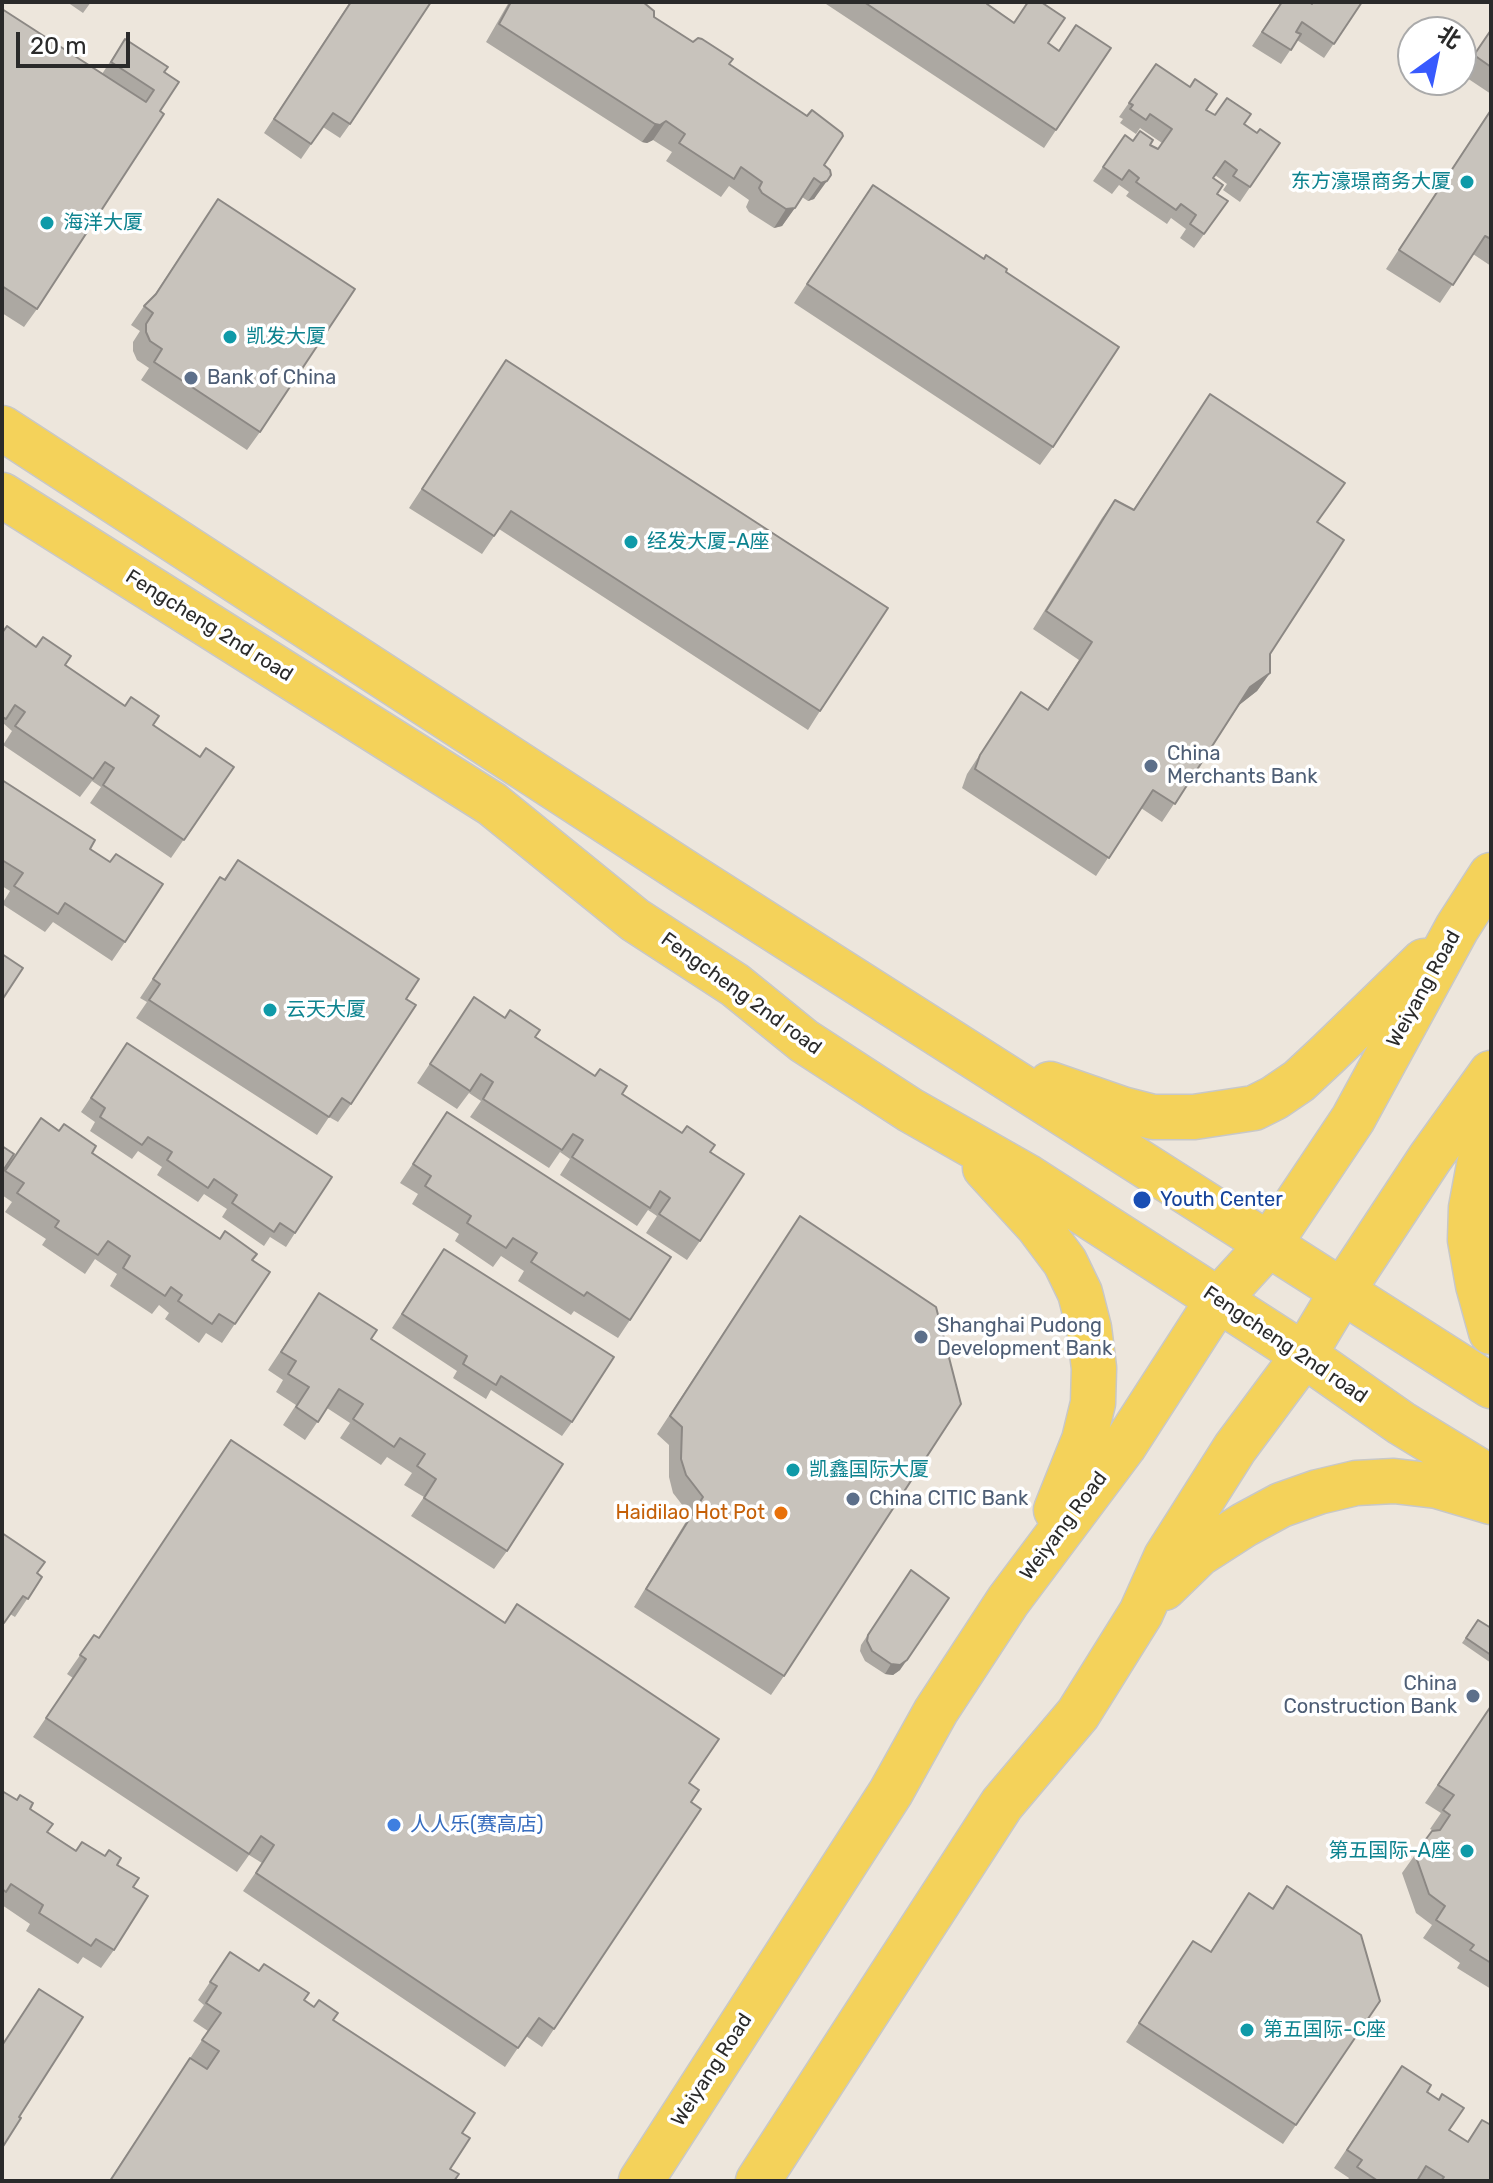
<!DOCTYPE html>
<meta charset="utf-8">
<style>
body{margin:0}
#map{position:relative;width:1493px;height:2183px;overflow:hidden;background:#ede6dc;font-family:Rubik,"Noto Sans SC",sans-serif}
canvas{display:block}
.frame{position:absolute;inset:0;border:4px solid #2a2a2a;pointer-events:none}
.north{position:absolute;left:1397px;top:16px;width:80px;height:80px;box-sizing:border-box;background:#fff;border:2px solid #aaa;border-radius:50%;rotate:33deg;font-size:22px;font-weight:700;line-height:32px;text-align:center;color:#2a2a2a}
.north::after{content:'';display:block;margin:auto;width:28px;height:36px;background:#385afe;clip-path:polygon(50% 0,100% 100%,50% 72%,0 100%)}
.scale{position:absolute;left:16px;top:32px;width:114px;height:36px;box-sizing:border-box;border:4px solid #2a2a2a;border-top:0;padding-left:10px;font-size:24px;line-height:28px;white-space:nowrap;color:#2a2a2a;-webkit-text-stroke:6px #fff;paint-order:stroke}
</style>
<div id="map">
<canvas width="1493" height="2183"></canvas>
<div class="frame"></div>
<div class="north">北</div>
<div class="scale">20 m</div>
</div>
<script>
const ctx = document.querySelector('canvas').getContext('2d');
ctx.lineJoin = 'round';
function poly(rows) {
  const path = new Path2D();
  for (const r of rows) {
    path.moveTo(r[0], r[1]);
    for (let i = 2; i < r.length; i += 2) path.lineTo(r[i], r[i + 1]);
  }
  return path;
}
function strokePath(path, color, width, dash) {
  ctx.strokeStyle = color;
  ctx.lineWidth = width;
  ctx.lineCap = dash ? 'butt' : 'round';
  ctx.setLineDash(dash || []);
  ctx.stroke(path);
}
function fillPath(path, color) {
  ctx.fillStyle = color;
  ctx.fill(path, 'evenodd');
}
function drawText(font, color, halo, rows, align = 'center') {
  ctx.font = font + ' Rubik,"Noto Sans SC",sans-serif';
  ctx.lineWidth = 7;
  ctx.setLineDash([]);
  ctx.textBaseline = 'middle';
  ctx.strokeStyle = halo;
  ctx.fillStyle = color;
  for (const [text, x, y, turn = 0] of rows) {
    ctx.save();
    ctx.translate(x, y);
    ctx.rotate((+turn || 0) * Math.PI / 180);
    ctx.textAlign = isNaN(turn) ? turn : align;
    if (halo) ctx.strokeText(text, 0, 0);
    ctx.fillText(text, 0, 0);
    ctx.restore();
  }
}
const major = poly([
 [2,428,689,875,1491,1386],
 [2,495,492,804,635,920,735,985,804,1041,910,1110,1028,1177,1304,1355,1401,1423,1491,1478],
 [1050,1084,1122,1109,1153,1117,1194,1117,1254,1108,1274,1098,1299,1081,1328,1054,1424,961],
 [1491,1120,1479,1165,1471,1208,1470,1240,1478,1285,1491,1332],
 [985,1168,1038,1226,1065,1262,1080,1293,1089,1328,1094,1368,1093,1403,1084,1440,1056,1510],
 [1164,1588,1199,1554,1244,1525,1281,1505,1318,1492,1356,1483,1394,1481,1437,1486,1491,1502],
 [641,2181,891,1792,936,1711,1008,1601,1124,1446,1218,1300,1270,1243,1353,1119,1457,928,1491,875],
 [758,2181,1002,1804,1078,1714,1141,1613,1166,1557,1235,1448,1304,1355,1343,1290,1430,1158,1491,1073]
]);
strokePath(major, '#c8c8c8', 47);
strokePath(major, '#f4d25a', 44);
fillPath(poly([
 [67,2,91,2,83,13],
 [350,2,350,124,340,138,323,127,301,159,264,133],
 [509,2,643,2,654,17,729,64,830,170,814,199,808,201,802,197,782,226,774,228,749,212,746,207,749,200,729,186,721,197,666,161,672,152,653,140,647,143,642,142,486,42],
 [823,2,989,2,987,4,1058,51,1076,25,1056,130,1044,148],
 [1281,2,1311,4,1362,2,1324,58,1297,40,1281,64,1252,46],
 [2,9,102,74,125,39,168,67,37,309,24,327,2,313],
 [1491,29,1491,94,1461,74],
 [1156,64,1206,110,1215,115,1244,124,1257,133,1280,143,1240,202,1223,190,1227,184,1215,175,1213,178,1217,194,1228,201,1194,248,1180,238,1186,229,1171,218,1167,224,1126,196,1129,192,1119,185,1112,194,1093,181,1125,135,1133,141,1150,145,1158,149,1162,143,1140,128,1136,134,1120,123,1123,119,1119,117],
 [1491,109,1491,266,1473,254,1440,303,1386,269],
 [218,199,260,432,247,450,141,380,149,368,137,360,133,351,133,342,140,331,131,325,144,306,153,297],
 [860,203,984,259,1006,272,1053,447,1040,465,794,303],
 [506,360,820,711,808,730,499,529,482,554,409,508],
 [1210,394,1317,522,1270,654,1270,673,1257,691,1240,704,1162,822,1141,808,1096,876,962,788,967,774,1021,692,1047,710,1079,660,1033,629,1102,518,1115,500,1133,510],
 [2,633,36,646,200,757,234,767,171,858,90,803,101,787,92,781,80,797,3,745,12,731,3,723,2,724],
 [2,780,90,849,125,942,112,961,53,922,45,932,2,904,10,891,2,886],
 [238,860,406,999,351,1104,338,1122,329,1117,317,1135,136,1018,147,1002,140,998,220,877,224,879],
 [474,997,710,1152,700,1241,687,1260,646,1233,657,1216,648,1210,637,1226,560,1175,570,1159,560,1152,549,1168,470,1117,481,1101,469,1093,457,1109,417,1083],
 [127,1043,295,1233,286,1247,270,1237,264,1246,222,1217,227,1209,204,1194,198,1202,157,1175,162,1167,138,1151,132,1159,90,1131,95,1122,81,1112],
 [447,1112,630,1320,618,1338,574,1311,571,1315,518,1281,524,1271,501,1256,493,1267,455,1241,459,1234,412,1204,418,1194,400,1183],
 [41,1118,270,1272,222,1343,206,1333,199,1343,165,1319,169,1313,159,1305,152,1314,110,1286,117,1274,95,1259,85,1274,42,1245,46,1239,5,1212,12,1202,2,1195,2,1175],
 [800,1216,784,1676,771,1695,634,1607,690,1515,673,1493,669,1477,669,1445,657,1434],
 [444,1249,572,1422,562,1436,491,1390,486,1399,453,1378,457,1371,392,1328],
 [319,1293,371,1339,507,1551,494,1569,411,1516,424,1497,404,1485,412,1473,387,1457,381,1465,340,1438,350,1423,327,1408,305,1440,283,1425,296,1405,276,1392,283,1380,268,1370],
 [2,1533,37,1573,42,1577,15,1617,10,1614,2,1626],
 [911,1570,900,1670,893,1675,885,1674,865,1661,860,1651,861,1645],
 [517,1604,689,1783,554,2029,542,2047,526,2036,505,2067,243,1891,262,1863,249,1855,237,1872,33,1737,73,1678,67,1674,94,1635,99,1638,505,1622],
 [1478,1620,1491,1628,1491,1663,1462,1643],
 [1491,1706,1491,1989,1457,1968,1460,1963,1423,1938,1432,1925,1416,1913,1402,1873,1432,1831,1434,1831,1430,1829,1441,1813,1425,1803],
 [2,1791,30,1809,47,1832,76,1850,117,1865,133,1887,114,1950,101,1968,83,1957,78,1964,26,1931,30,1924,2,1905],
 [1287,1886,1380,2001,1283,2144,1126,2042,1193,1941,1210,1952,1249,1893,1272,1908],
 [230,1952,333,2020,462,2133,450,2169,454,2181,109,2181,208,2031,193,2021,204,2005,198,2000],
 [1402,2066,1427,2092,1449,2130,1467,2142,1482,2120,1491,2181,1347,2181,1349,2178,1334,2168]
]), '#aca8a2');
fillPath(poly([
 [666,121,653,140,647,143,642,142,655,124],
 [827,181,814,199,808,201,821,183],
 [795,208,782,226,774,228,786,209],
 [1270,673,1257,691,1238,706,1250,687],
 [907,1660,900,1670,893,1675,885,1674,891,1664]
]), '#8c8884');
const building = poly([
 [351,2,431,2,350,124,333,113,311,144,274,119,351,2],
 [511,2,643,2,654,11,654,17,693,42,698,38,702,39,733,59,729,64,807,116,812,110,842,133,843,136,824,165,830,170,831,175,827,181,821,183,814,178,795,208,786,209,762,193,759,188,762,182,741,167,734,179,679,143,685,134,666,121,660,125,655,124,499,24,511,2],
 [864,2,989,2,987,4,1014,23,1028,2,1041,2,1065,18,1048,43,1059,51,1076,25,1111,48,1056,130,864,2],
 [1282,2,1309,2,1312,4,1313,2,1362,2,1334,44,1302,22,1296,32,1301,34,1291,50,1262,32,1282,2],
 [2,9,146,102,154,90,111,62,125,39,168,67,164,72,179,82,160,111,164,114,37,309,2,286,2,9],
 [1491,30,1491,67,1474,55,1491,30],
 [1156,64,1190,87,1195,79,1217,94,1206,110,1215,115,1227,98,1251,114,1244,124,1257,133,1260,129,1280,143,1250,187,1233,176,1237,170,1225,161,1213,178,1223,185,1217,194,1228,201,1204,234,1190,224,1196,215,1181,204,1176,210,1136,182,1139,178,1129,170,1122,180,1103,167,1125,135,1133,141,1140,131,1153,140,1150,145,1158,149,1172,129,1150,114,1146,120,1130,109,1133,105,1129,103,1156,64],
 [1491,110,1491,239,1485,236,1453,285,1399,250,1491,110],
 [873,185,984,259,986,255,1007,269,1006,272,1119,347,1053,447,807,284,873,185],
 [218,199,355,289,260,432,154,362,162,349,150,341,146,332,146,324,153,313,144,306,156,294,218,199],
 [506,360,888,608,820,711,511,511,494,536,422,489,506,360],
 [1210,394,1345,483,1317,522,1344,540,1270,654,1270,673,1250,687,1175,804,1153,790,1109,858,975,769,980,755,1021,692,1048,710,1092,642,1046,611,1115,500,1134,510,1210,394],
 [7,626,36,647,43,637,71,656,65,665,125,706,131,697,159,716,153,725,200,757,206,748,234,767,184,840,103,785,114,768,105,762,93,779,15,726,25,712,15,705,6,719,2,717,2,633,7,626],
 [2,780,95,840,90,849,110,862,116,854,163,884,125,942,65,903,58,914,14,886,23,873,2,860,2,780],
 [238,860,419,979,406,999,416,1005,351,1104,342,1098,329,1117,149,1000,160,984,153,979,220,877,225,880,238,860],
 [2,954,23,968,2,1000,2,954],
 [474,997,505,1018,510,1010,540,1030,535,1037,595,1076,600,1069,627,1086,622,1094,682,1133,687,1126,715,1145,710,1152,744,1174,700,1241,659,1214,670,1198,660,1191,650,1208,572,1157,583,1140,573,1134,562,1150,483,1099,493,1082,481,1074,470,1091,430,1064,474,997],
 [127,1043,332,1177,295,1233,280,1223,274,1232,232,1203,237,1195,214,1179,208,1188,167,1160,172,1152,148,1137,142,1145,100,1117,105,1108,91,1098,127,1043],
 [447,1112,671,1257,630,1320,587,1292,584,1296,531,1262,537,1253,513,1238,506,1248,467,1223,471,1216,425,1186,431,1176,413,1164,447,1112],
 [41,1118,59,1131,64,1124,96,1146,92,1153,220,1239,225,1231,257,1254,252,1260,270,1272,235,1324,219,1314,212,1324,178,1301,182,1295,171,1287,165,1296,123,1268,130,1256,108,1241,98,1255,55,1227,59,1221,17,1193,24,1183,5,1171,41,1118],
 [2,1146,14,1154,2,1172,2,1146],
 [800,1216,936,1307,961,1404,784,1676,646,1589,703,1497,686,1475,681,1459,682,1427,670,1416,800,1216],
 [444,1249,614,1357,572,1422,501,1376,496,1385,463,1364,467,1356,402,1314,444,1249],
 [319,1293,377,1330,371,1339,563,1464,507,1551,424,1498,436,1479,417,1466,425,1454,400,1438,394,1447,353,1419,363,1404,339,1389,318,1422,296,1407,309,1387,288,1374,296,1361,281,1352,319,1293],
 [231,1440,505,1623,517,1604,719,1739,689,1783,699,1790,691,1802,701,1809,554,2029,539,2018,518,2048,256,1873,274,1845,261,1836,249,1854,46,1718,86,1659,80,1655,94,1635,99,1638,231,1440],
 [2,1533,45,1562,37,1573,42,1577,28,1599,23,1596,4,1623,2,1622,2,1533],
 [911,1570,949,1598,907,1660,900,1665,891,1664,872,1651,867,1641,868,1635,911,1570],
 [1478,1620,1491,1628,1491,1655,1466,1638,1478,1620],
 [1491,1706,1491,1963,1470,1950,1474,1945,1436,1920,1445,1906,1429,1894,1415,1854,1432,1831,1440,1830,1450,1815,1443,1810,1454,1795,1438,1785,1491,1706],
 [2,1791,17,1800,20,1795,33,1803,30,1809,53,1824,47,1832,76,1851,82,1842,105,1856,109,1850,121,1858,117,1865,139,1878,133,1887,148,1896,114,1950,96,1939,91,1946,39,1913,43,1905,11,1884,6,1892,2,1889,2,1791],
 [1287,1886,1361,1935,1380,2001,1296,2125,1139,2023,1193,1941,1211,1952,1249,1893,1273,1909,1287,1886],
 [230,1952,259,1971,264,1964,309,1993,304,2000,314,2007,319,2000,338,2013,333,2020,475,2113,462,2133,470,2138,450,2169,459,2174,454,2181,110,2181,190,2058,207,2069,219,2051,202,2040,221,2013,206,2003,217,1986,210,1982,230,1952],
 [39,1989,83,2017,19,2117,21,2118,2,2148,2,2043,3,2044,39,1989],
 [1402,2066,1431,2085,1427,2092,1439,2100,1442,2094,1464,2108,1449,2130,1468,2142,1482,2120,1491,2125,1491,2181,1441,2181,1444,2177,1426,2166,1417,2181,1378,2181,1357,2167,1362,2160,1347,2150,1402,2066]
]);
fillPath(building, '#c8c3bc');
strokePath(building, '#8c8884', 2);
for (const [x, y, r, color] of [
 [1467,182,8,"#0f9aa8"],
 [47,223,8,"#0f9aa8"],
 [230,337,8,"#0f9aa8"],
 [191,378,8,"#5c6f8a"],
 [631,542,8,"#0f9aa8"],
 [1151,766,8,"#5c6f8a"],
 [270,1010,8,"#0f9aa8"],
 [1142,1200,10,"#1a4fb4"],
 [921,1337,8,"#5c6f8a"],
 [793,1470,8,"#0f9aa8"],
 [853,1499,8,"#5c6f8a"],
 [781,1513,8,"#e8710a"],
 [1473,1696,8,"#5c6f8a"],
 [394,1825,8,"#3f7fe0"],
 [1467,1851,8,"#0f9aa8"],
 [1247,2030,8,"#0f9aa8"]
]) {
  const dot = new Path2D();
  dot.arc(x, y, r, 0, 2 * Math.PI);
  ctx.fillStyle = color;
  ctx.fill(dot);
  strokePath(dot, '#fff', 3);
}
drawText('20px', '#0d838f', '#fff', [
 ["东方濠璟商务大厦",1451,182,"right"],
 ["海洋大厦",63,223],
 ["凯发大厦",246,337],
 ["经发大厦-A座",647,542],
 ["云天大厦",286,1010],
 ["凯鑫国际大厦",809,1470],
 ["第五国际-A座",1451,1851,"right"],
 ["第五国际-C座",1263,2030]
], 'left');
drawText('20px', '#4e5e75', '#fff', [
 ["Bank of China",207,378],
 ["China",1167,754],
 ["Merchants Bank",1167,777],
 ["Shanghai Pudong",937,1326],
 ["Development Bank",937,1349],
 ["China CITIC Bank",869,1499],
 ["China",1457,1684,"right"],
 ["Construction Bank",1457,1707,"right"]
], 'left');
drawText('20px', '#2a2a2a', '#fff', [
 ["Fengcheng 2nd road",209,626,32],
 ["Weiyang Road",1424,989,-61],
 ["Fengcheng 2nd road",741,994,36],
 ["Fengcheng 2nd road",1285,1345,34],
 ["Weiyang Road",1064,1526,-53],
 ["Weiyang Road",712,2070,-57]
]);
drawText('20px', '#164399', '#fff', [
 ["Youth Center",1160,1200]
], 'left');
drawText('20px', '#c56008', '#fff', [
 ["Haidilao Hot Pot",765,1513]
], 'right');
drawText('20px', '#366cbe', '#fff', [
 ["人人乐(赛高店)",410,1825]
], 'left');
</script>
